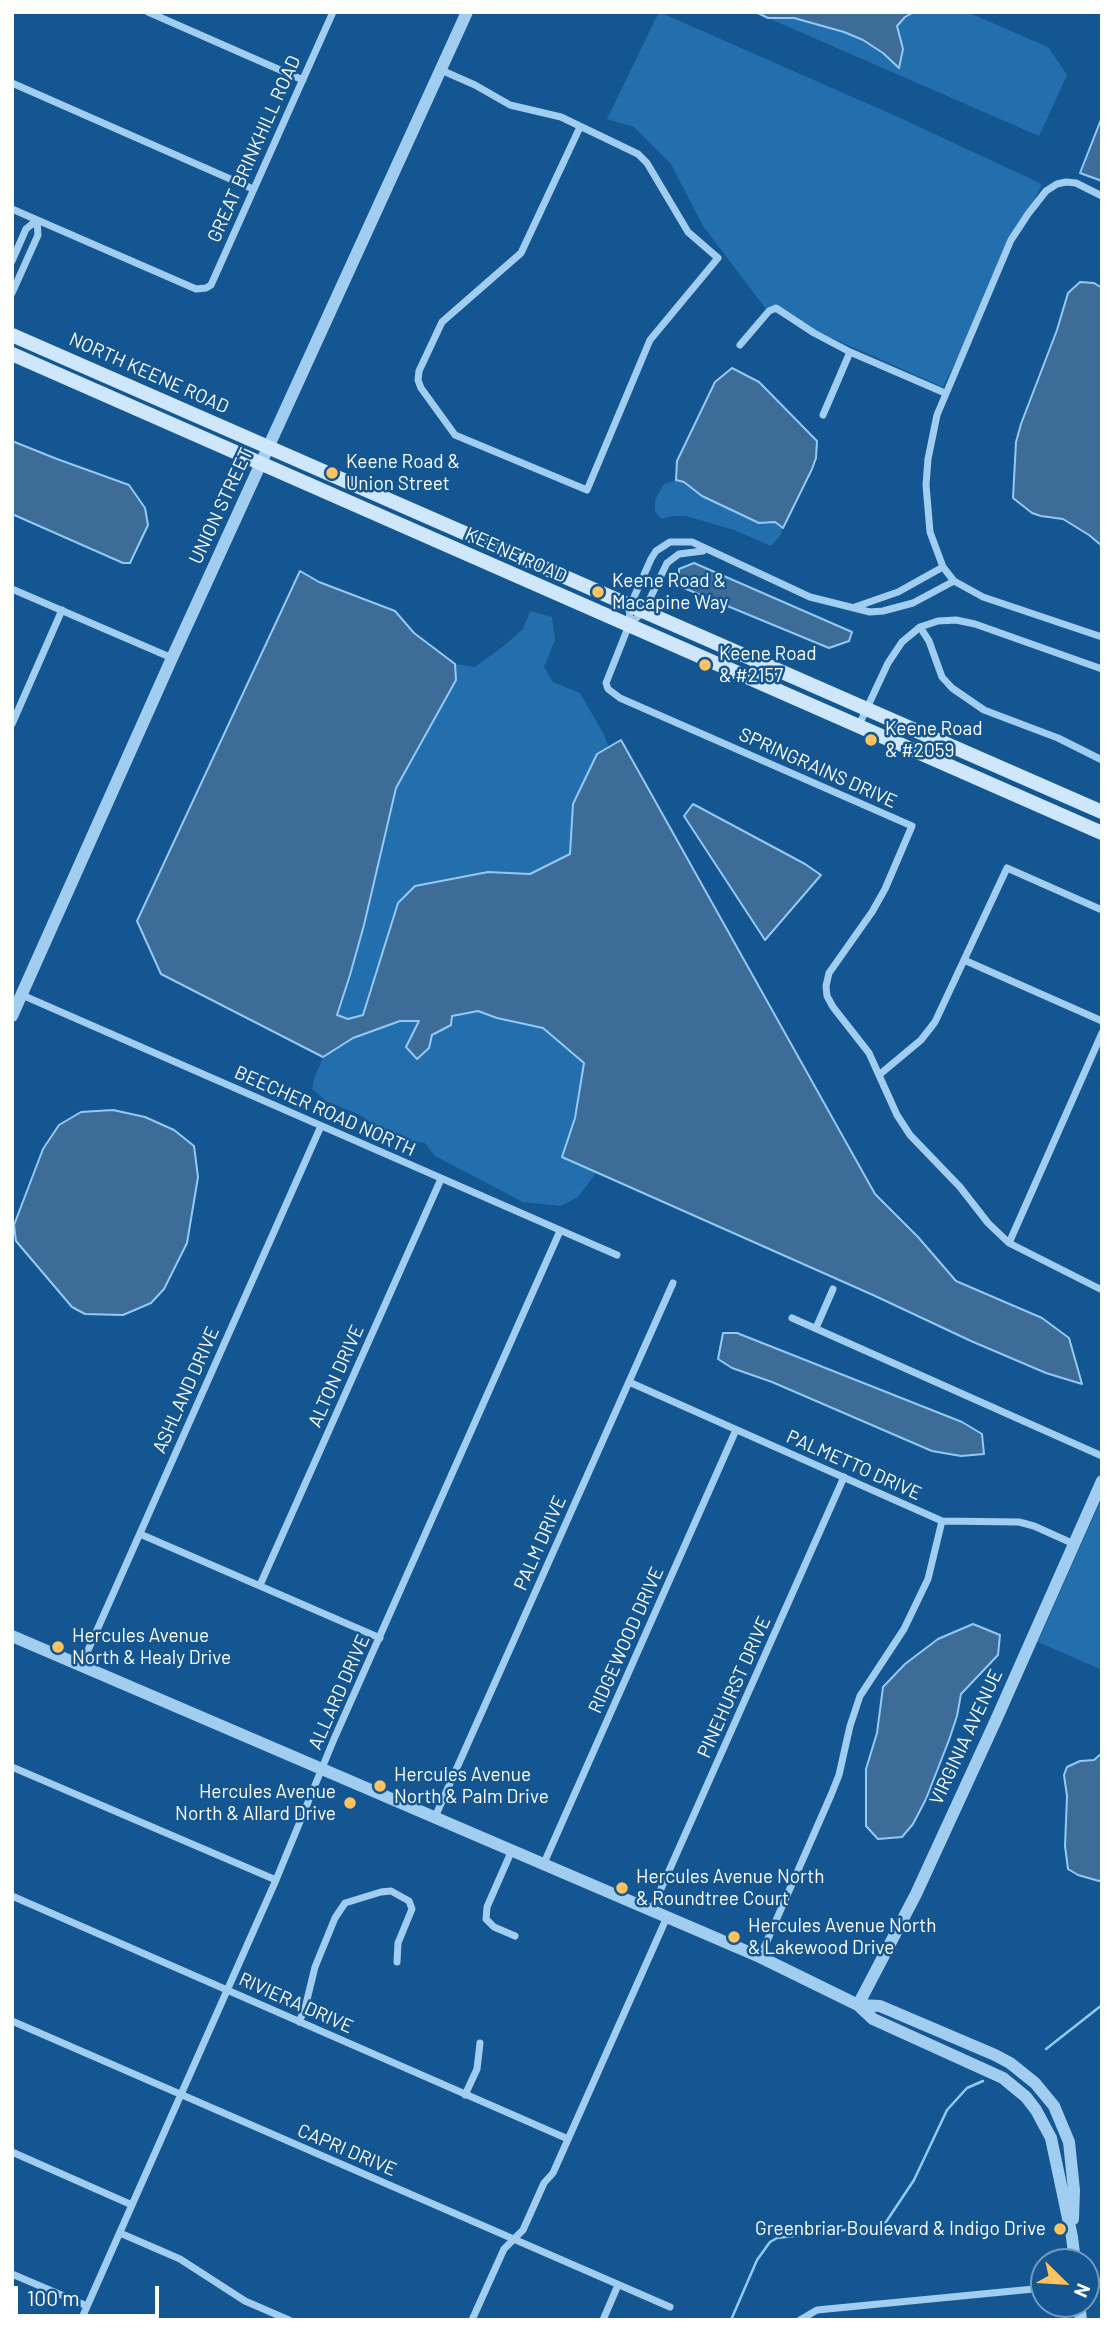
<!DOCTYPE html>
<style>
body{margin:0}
#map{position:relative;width:1114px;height:2332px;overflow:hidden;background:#145691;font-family:Barlow,sans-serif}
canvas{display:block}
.frame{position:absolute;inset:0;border:14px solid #fff;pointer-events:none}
.north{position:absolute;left:1030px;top:2248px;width:70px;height:70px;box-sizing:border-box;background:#145691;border:2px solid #729abd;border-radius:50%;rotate:114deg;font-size:19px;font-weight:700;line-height:28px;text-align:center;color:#fff}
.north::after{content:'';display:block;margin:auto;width:24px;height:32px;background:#ffc261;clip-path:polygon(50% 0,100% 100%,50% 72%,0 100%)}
.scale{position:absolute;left:14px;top:2286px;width:145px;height:32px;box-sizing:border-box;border:4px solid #fff;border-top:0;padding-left:9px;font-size:21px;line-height:24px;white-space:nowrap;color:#fff;-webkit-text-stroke:5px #145691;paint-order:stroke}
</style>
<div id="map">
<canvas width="1114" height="2332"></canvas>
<div class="frame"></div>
<div class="north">N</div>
<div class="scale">100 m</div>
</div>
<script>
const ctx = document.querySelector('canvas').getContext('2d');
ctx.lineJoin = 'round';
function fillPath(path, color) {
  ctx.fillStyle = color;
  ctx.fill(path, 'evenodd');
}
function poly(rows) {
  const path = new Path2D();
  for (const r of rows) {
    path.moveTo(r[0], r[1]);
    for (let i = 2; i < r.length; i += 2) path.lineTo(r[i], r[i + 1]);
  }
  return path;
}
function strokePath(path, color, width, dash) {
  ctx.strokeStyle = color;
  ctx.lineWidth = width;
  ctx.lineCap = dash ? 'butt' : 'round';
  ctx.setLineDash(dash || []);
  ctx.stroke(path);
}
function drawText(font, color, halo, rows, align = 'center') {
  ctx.font = font + ' Barlow,sans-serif';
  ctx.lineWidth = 5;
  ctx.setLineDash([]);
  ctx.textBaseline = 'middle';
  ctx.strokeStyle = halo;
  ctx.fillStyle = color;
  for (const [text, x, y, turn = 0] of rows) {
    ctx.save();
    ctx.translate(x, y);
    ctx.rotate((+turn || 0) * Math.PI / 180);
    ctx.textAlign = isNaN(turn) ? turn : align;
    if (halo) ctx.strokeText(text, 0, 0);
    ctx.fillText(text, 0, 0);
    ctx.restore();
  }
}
fillPath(poly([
 [659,12,898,117,1042,184,943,387,766,309,703,226,671,164,634,127,607,119],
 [914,12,967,12,1048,47,1067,75,1039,136,768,18,794,18,844,32,863,40,883,53,899,68,903,49,897,26,905,17],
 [679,479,702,496,759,523,775,522,783,528,780,536,771,546,734,530,686,516,672,516,662,519,655,512,655,500,664,484],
 [530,611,552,617,555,640,544,667,553,682,580,693,603,733,609,747,597,754,573,804,570,854,530,874,488,872,398,903,363,1015,348,1019,336,1015,350,975,364,925,396,788,456,680,455,664,475,667,505,645,523,629],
 [478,1011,497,1018,543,1028,584,1063,575,1118,562,1157,596,1173,578,1197,561,1206,523,1202,435,1156,425,1143,397,1139,358,1114,326,1101,312,1089,314,1079,323,1057,353,1038,400,1021,420,1021,429,1048,432,1035,451,1025,452,1016],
 [1102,1498,1102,1670,1038,1642]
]), '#236fae');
const water = poly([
 [756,12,914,12,905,17,897,26,903,49,899,68,883,53,863,40,844,32,794,18,768,18,756,12],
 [1102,117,1102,181,1080,173,1102,117],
 [1080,282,1094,283,1102,288,1102,546,1089,535,1063,519,1041,516,1032,513,1013,498,1016,442,1021,424,1057,330,1068,293,1080,282],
 [732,368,759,382,817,441,816,458,812,469,783,528,775,522,759,523,702,496,684,482,676,480,677,461,715,382,732,368],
 [12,441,57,459,129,485,145,508,148,525,130,563,123,563,12,514,12,441],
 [694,563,852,632,849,641,829,648,679,586,679,569,694,563],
 [300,571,319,582,395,611,414,633,455,664,456,680,396,788,364,925,350,975,337,1015,348,1019,363,1015,398,903,415,886,488,872,530,874,570,854,573,804,597,754,621,740,875,1194,918,1237,956,1281,1042,1318,1069,1338,1082,1384,1046,1373,971,1341,873,1295,562,1157,575,1118,584,1063,543,1028,497,1018,478,1011,452,1016,451,1025,432,1035,429,1048,417,1059,406,1047,419,1021,400,1021,353,1038,323,1057,161,974,137,921,300,571],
 [693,804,805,864,821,875,765,940,684,816,693,804],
 [113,1110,145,1117,174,1130,194,1146,198,1177,187,1243,164,1289,151,1303,123,1315,85,1314,72,1307,16,1241,14,1225,43,1149,59,1125,81,1112,113,1110],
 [723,1333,737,1333,962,1422,982,1434,984,1454,961,1456,932,1451,772,1382,732,1368,718,1359,723,1333],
 [973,1624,1000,1635,998,1655,961,1694,957,1716,949,1740,926,1799,913,1824,902,1837,878,1839,866,1826,866,1769,877,1733,883,1687,905,1664,938,1639,973,1624],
 [1102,1753,1102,1880,1099,1881,1078,1875,1068,1869,1065,1846,1067,1796,1064,1775,1067,1767,1080,1761,1094,1760,1102,1753]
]);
fillPath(water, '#3c6c97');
strokePath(water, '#93c9f4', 2);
strokePath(poly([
 [1046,2049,1102,2005],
 [731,2320,757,2260,770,2242,777,2238,861,2228,886,2222,914,2180,947,2110,967,2088,983,2081]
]), '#93c9f4', 2.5);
strokePath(poly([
 [148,12,303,80],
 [441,70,475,85,510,105,561,117,638,154,647,163,688,232,718,258,650,340,587,490,455,435,421,388,418,380,419,371,442,322,521,253,580,127],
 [12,83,253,189],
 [1102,196,1076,183,1066,182,1057,184,1046,191,1028,214,1011,240,937,415,928,459,926,485,930,532,943,567,954,581,983,597,1102,637],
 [12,209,196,289,206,288,211,285,333,12],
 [12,261,26,229,37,220],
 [12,293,38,235,37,220],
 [740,345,769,311,776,308,814,333,850,352,945,393],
 [823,415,850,352],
 [954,581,913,603,883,611,870,612,810,597,692,542,670,542,656,551,651,559,630,606,629,625,606,683,608,689,620,698,912,826,885,889,872,912,829,973,826,986,827,996,833,1007,869,1053,897,1115,910,1135,960,1187,988,1223,1009,1243,1102,1290],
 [12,589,172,658],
 [855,607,898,592,943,567],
 [629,625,644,611,667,563,679,554,703,551],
 [920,627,929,641,942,677,952,688,984,710,1058,738,1102,760],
 [12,724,62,610],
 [859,725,888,663,902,642,920,627,938,621,956,620,975,624,1102,669],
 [964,960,1102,1021],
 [22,995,617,1255],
 [879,1075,921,1040,935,1022,1007,868,1102,910],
 [1009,1243,1102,1033],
 [792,1318,1102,1456],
 [816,1328,833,1289],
 [629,1382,942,1521,1019,1522,1034,1526,1074,1544],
 [140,1534,380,1638],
 [260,1585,441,1179],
 [81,1666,321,1126],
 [12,1767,276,1880],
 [435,1817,673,1283],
 [512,1850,487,1907,486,1919,494,1927,515,1936],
 [544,1863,736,1430],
 [12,1896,568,2139],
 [652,1909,844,1477],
 [760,1957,831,1795,839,1775,850,1726,860,1696,904,1629,928,1579,942,1521],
 [12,2021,670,2307],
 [299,2022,305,2008,315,1967,335,1918,345,1903,381,1892,391,1891,409,1901,412,1909,398,1943,397,1962],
 [465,2095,477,2069,480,2043],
 [12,2152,132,2205],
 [120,2233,180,2259,245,2301,289,2320],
 [12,2274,87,2306],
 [1086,2284,1102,2282],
 [81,2320,276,1880,334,1739,560,1231],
 [472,2320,504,2249,523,2230,544,2183,553,2173,667,1917],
 [603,2320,618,2285],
 [800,2320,817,2310,1044,2288]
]), '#a1cdf1', 7);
strokePath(poly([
 [12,1016,172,658,467,12],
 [12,1636,760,1957,858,2005,873,2019,1003,2078,1026,2097,1036,2110,1051,2138,1072,2237,1075,2262],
 [858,2005,916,1894,996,1720,1102,1481],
 [858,2005,880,2006,995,2055,1010,2063,1035,2083,1054,2106,1069,2142,1074,2190,1073,2219],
 [1079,2304,1081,2320]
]), '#a1cdf1', 12);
strokePath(poly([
 [12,335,1102,812],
 [12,354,1102,833]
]), '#cfe7fc', 14);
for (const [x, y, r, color] of [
 [332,473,7,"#ffc261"],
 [598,592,7,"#ffc261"],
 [705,665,7,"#ffc261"],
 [871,740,7,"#ffc261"],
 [58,1647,7,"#ffc261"],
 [380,1786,7,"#ffc261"],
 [350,1803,7,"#ffc261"],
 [622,1888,7,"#ffc261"],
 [734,1937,7,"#ffc261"],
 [1060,2229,7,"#ffc261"]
]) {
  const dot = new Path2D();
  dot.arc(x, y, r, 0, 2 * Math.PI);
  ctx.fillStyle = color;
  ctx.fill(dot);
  strokePath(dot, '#145691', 2.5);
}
drawText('19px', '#fff', '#145691', [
 ["GREAT BRINKHILL ROAD",254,149,-66],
 ["NORTH KEENE ROAD",149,373,24],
 ["UNION STREET",221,506,-65],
 ["KEENE ROAD",516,555,24],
 ["SPRINGRAINS DRIVE",818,768,24],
 ["BEECHER ROAD NORTH",325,1111,24],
 ["ALTON DRIVE",336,1376,-66],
 ["ASHLAND DRIVE",186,1390,-66],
 ["PALMETTO DRIVE",854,1465,24],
 ["PALM DRIVE",540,1543,-66],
 ["RIDGEWOOD DRIVE",626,1640,-66],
 ["PINEHURST DRIVE",734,1687,-66],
 ["ALLARD DRIVE",339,1692,-66],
 ["VIRGINIA AVENUE",966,1737,-65],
 ["RIVIERA DRIVE",296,2003,24],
 ["CAPRI DRIVE",347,2150,23]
]);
drawText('19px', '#fff', '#145691', [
 ["Keene Road &",346,462],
 ["Union Street",346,484],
 ["Keene Road &",612,581],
 ["Macapine Way",612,603],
 ["Keene Road",719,654],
 ["& #2157",719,676],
 ["Keene Road",885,729],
 ["& #2059",885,751],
 ["Hercules Avenue",72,1636],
 ["North & Healy Drive",72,1658],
 ["Hercules Avenue",394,1775],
 ["North & Palm Drive",394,1797],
 ["Hercules Avenue",336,1792,"right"],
 ["North & Allard Drive",336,1814,"right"],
 ["Hercules Avenue North",636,1877],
 ["& Roundtree Court",636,1899],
 ["Hercules Avenue North",748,1926],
 ["& Lakewood Drive",748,1948],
 ["Greenbriar Boulevard & Indigo Drive",1046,2229,"right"]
], 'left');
</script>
